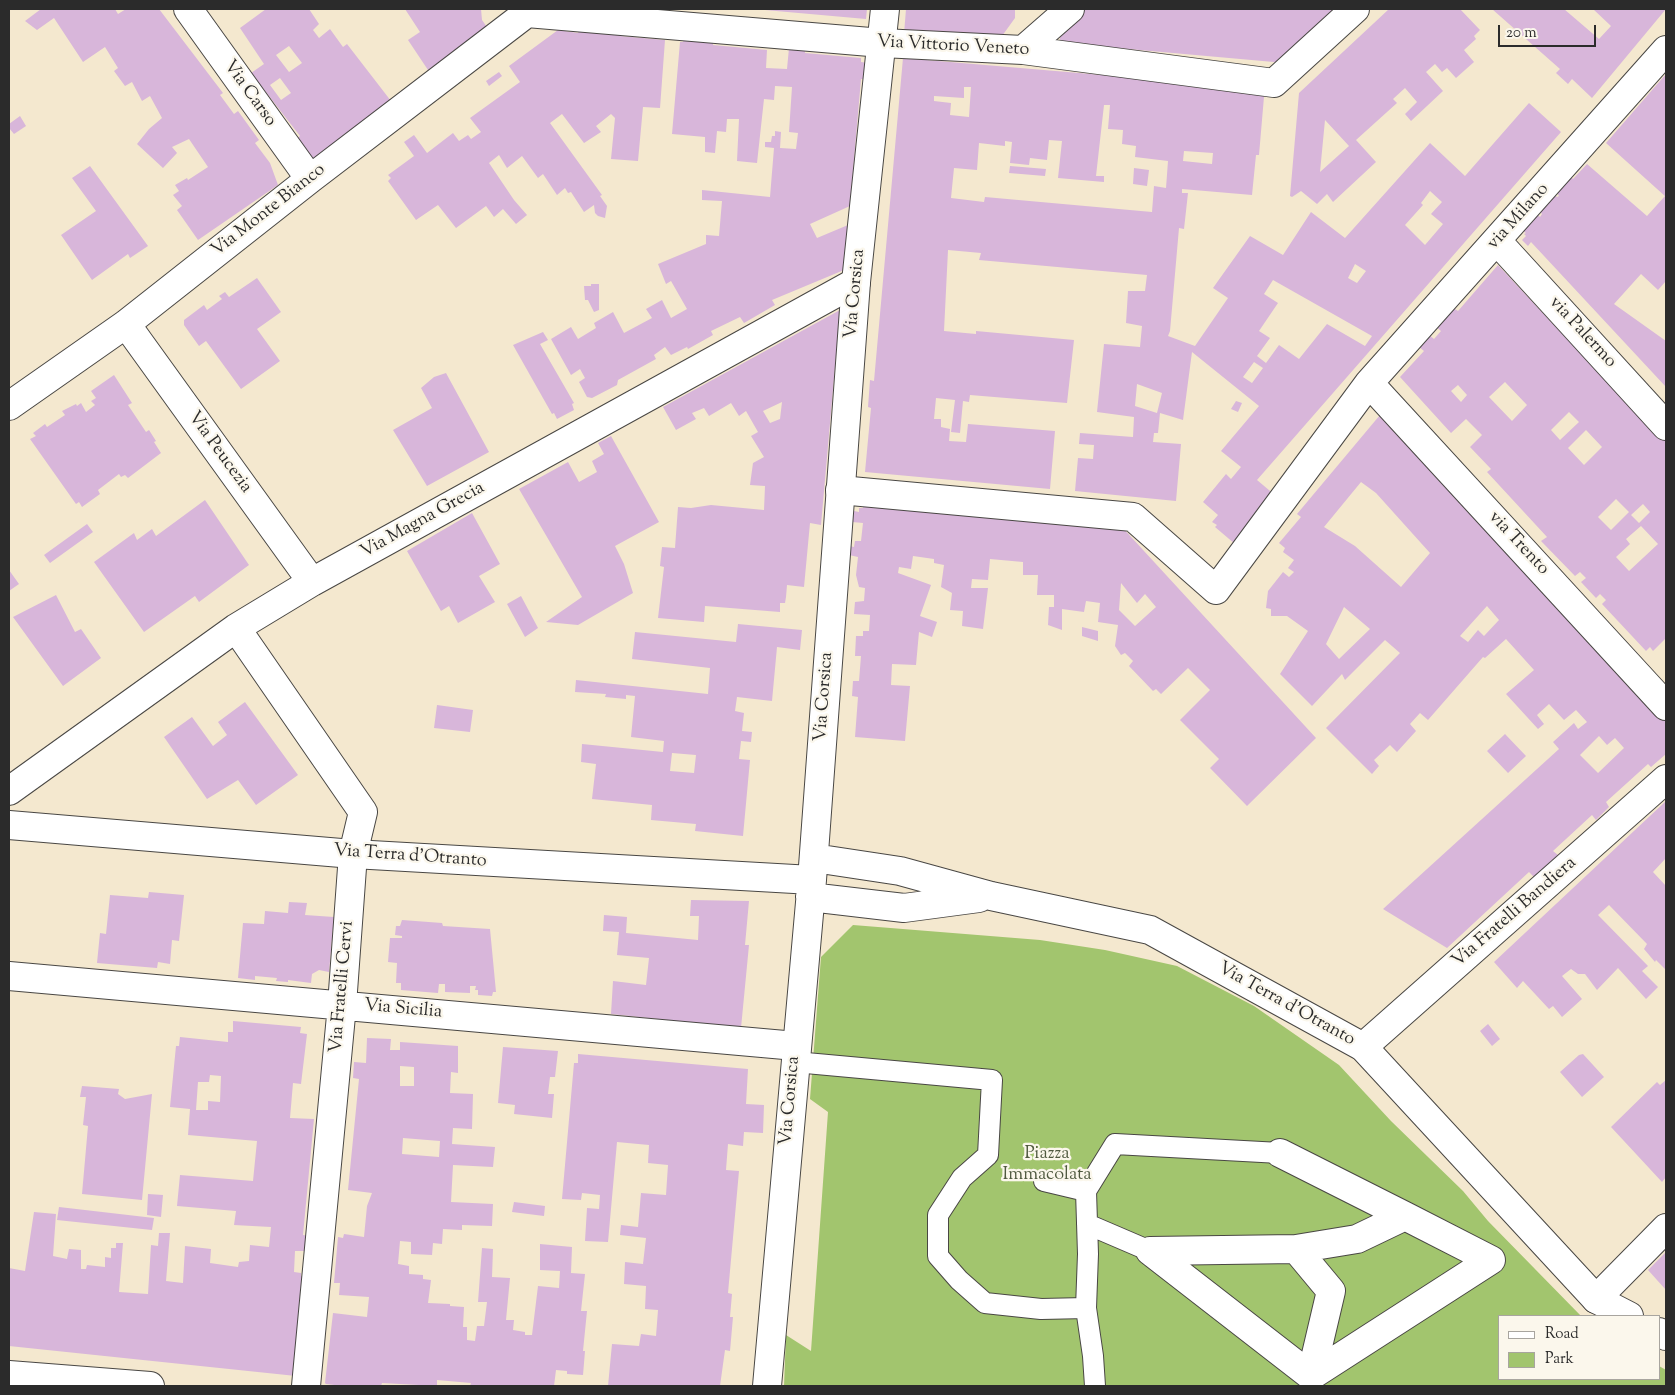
<!DOCTYPE html>
<style>
body{margin:0}
#map{position:relative;width:1675px;height:1395px;overflow:hidden;background:#f4e8cf;font-family:"Sorts Mill Goudy",serif}
canvas{display:block}
.frame{position:absolute;inset:0;border:10px solid #2b2b2b;pointer-events:none}
.legend{position:absolute;left:1498px;top:1315px;width:162px;height:65px;box-sizing:border-box;background:#fbf7ec;border:1px solid #a8a59f;margin:0;padding:6px 9px;list-style:none;font-size:15px;color:#2b2b2b}
.legend li{display:flex;align-items:center;gap:10px;height:25px}
.legend b{width:25px;border:1px solid #a8a59f}
.scale{position:absolute;left:1498px;top:25px;width:98px;height:22px;box-sizing:border-box;border:2px solid #2b2b2b;border-top:0;padding-left:6px;font-size:15px;line-height:18px;white-space:nowrap;color:#2b2b2b;-webkit-text-stroke:4px #fbf7ec;paint-order:stroke}
</style>
<div id="map">
<canvas width="1675" height="1395"></canvas>
<div class="frame"></div>
<ul class="legend">
<li><b style="height:6px;background:#fff"></b>Road</li>
<li><b style="height:14px;background:#a2c56e"></b>Park</li>
</ul>
<div class="scale">20 m</div>
</div>
<script>
const ctx = document.querySelector('canvas').getContext('2d');
ctx.lineJoin = 'round';
function fillPath(path, color) {
  ctx.fillStyle = color;
  ctx.fill(path, 'evenodd');
}
function poly(rows) {
  const path = new Path2D();
  for (const r of rows) {
    path.moveTo(r[0], r[1]);
    for (let i = 2; i < r.length; i += 2) path.lineTo(r[i], r[i + 1]);
  }
  return path;
}
function strokePath(path, color, width, dash) {
  ctx.strokeStyle = color;
  ctx.lineWidth = width;
  ctx.lineCap = dash ? 'butt' : 'round';
  ctx.setLineDash(dash || []);
  ctx.stroke(path);
}
function drawText(font, color, halo, rows, align = 'center') {
  ctx.font = font + ' "Sorts Mill Goudy",serif';
  ctx.lineWidth = 4.5;
  ctx.setLineDash([]);
  ctx.textBaseline = 'middle';
  ctx.strokeStyle = halo;
  ctx.fillStyle = color;
  for (const [text, x, y, turn = 0] of rows) {
    ctx.save();
    ctx.translate(x, y);
    ctx.rotate((+turn || 0) * Math.PI / 180);
    ctx.textAlign = isNaN(turn) ? turn : align;
    if (halo) ctx.strokeText(text, 0, 0);
    ctx.fillText(text, 0, 0);
    ctx.restore();
  }
}
fillPath(poly([
 [853,925,1040,940,1105,950,1177,966,1254,1006,1339,1065,1391,1121,1463,1191,1488,1221,1581,1316,1499,1316,1499,1379,1659,1379,1659,1366,1666,1370,1666,1386,784,1386,786,1335,811,1351,828,1112,810,1099,821,957]
]), '#a2c56e');
fillPath(poly([
 [41,9,115,9,118,14,126,9,159,9,223,93,220,95,234,114,238,111,259,140,255,143,270,163,278,185,198,240,177,210,182,206,173,195,179,191,175,185,187,178,188,180,208,167,189,139,172,147,177,153,163,168,137,144,149,129,162,118,150,96,142,101,132,82,125,86,114,71,118,68,105,47,83,62,54,18,37,30,25,21],
 [266,9,309,9,319,24,313,30,319,38,330,29,343,47,347,44,391,101,313,166,294,141,300,136,251,73,264,64,240,28],
 [289,46,302,63,289,72,276,55],
 [280,78,291,93,281,100,270,85],
 [405,9,481,9,482,20,491,33,430,73,408,40,420,32],
 [765,9,867,9,866,19,765,10],
 [906,9,1015,9,1015,18,1002,36,904,34],
 [1085,9,1344,9,1285,63,1061,43,1058,30],
 [1389,9,1460,9,1480,30,1474,36,1476,39,1464,50,1474,62,1456,78,1447,68,1442,72,1435,64,1426,72,1443,91,1411,121,1405,114,1417,102,1405,88,1393,99,1397,103,1356,140,1376,162,1333,202,1327,194,1317,204,1301,191,1292,197,1290,196,1299,93],
 [1325,120,1349,146,1320,172],
 [1492,9,1564,9,1599,39,1611,26,1593,9,1666,9,1592,98,1572,79,1568,84,1556,73,1560,69],
 [579,28,620,31,620,36,665,40,660,108,643,107,638,161,611,159,615,118,611,114,596,126,601,132,584,143,562,114,550,123,602,195,600,196,607,206,605,218,598,216,595,213,594,205,584,212,571,192,568,193,565,188,557,195,543,174,538,178,522,156,507,168,499,155,489,163,514,200,527,215,516,224,503,209,494,217,486,206,456,228,438,205,416,220,388,181,391,178,388,175,414,156,404,142,414,135,427,153,453,133,459,141,468,135,471,139,481,132,470,118,520,82,509,66,558,30,578,33],
 [684,38,713,40,713,45,767,50,766,68,787,69,789,48,805,49,805,53,861,58,861,62,868,63,866,80,861,79,850,206,810,224,817,238,848,225,850,247,846,247,844,270,772,300,775,305,744,323,740,317,711,331,713,335,688,349,687,347,671,355,665,347,654,355,656,359,618,380,617,385,592,398,587,397,579,382,585,378,580,369,571,375,551,339,571,327,578,339,596,328,594,323,613,312,624,333,652,318,646,309,662,300,671,318,687,309,671,281,666,284,658,264,706,244,706,235,719,236,722,201,702,200,702,190,770,197,774,148,765,147,765,142,771,142,772,136,775,136,775,131,781,132,780,148,796,149,798,133,789,132,792,87,775,86,774,100,764,99,757,163,737,161,739,119,727,119,726,132,717,131,715,153,705,152,705,137,672,134,680,42,683,42],
 [903,58,1208,84,1265,85,1259,155,1256,155,1252,195,1182,189,1182,193,1188,193,1184,229,1179,228,1170,331,1168,336,1195,346,1228,298,1213,288,1250,236,1283,255,1311,212,1345,238,1430,143,1465,176,1529,103,1561,132,1257,480,1276,496,1235,544,1215,527,1217,525,1212,522,1218,515,1203,502,1226,474,1231,479,1241,467,1221,451,1259,406,1192,352,1183,420,1160,413,1158,433,1154,433,1153,442,1181,444,1176,501,1075,491,1078,458,1093,459,1094,445,1079,444,1080,433,1133,437,1134,417,1097,412,1104,344,1140,347,1142,326,1126,323,1128,291,1145,291,1147,275,979,260,981,253,948,250,944,331,976,334,976,331,1074,340,1067,403,970,395,969,402,963,401,960,433,951,432,955,400,936,398,934,419,941,419,941,427,950,429,949,441,966,442,968,424,1055,431,1050,489,865,472,871,408,868,407,870,380,874,381],
 [964,87,971,87,969,117,950,115,951,103,934,101,934,96,964,98],
 [1104,105,1110,105,1108,129,1123,130,1122,144,1136,146,1135,157,1168,161,1166,188,1154,186,1152,212,985,197,984,202,951,198,954,168,977,170,979,143,1005,146,1005,141,1012,142,1010,163,1029,165,1030,158,1047,160,1049,140,1062,141,1058,178,1104,182,1104,176,1096,176],
 [1184,151,1213,153,1212,164,1183,161],
 [1430,191,1442,202,1431,214,1443,224,1425,245,1405,225,1423,205,1421,203],
 [1355,264,1366,271,1357,283,1348,278],
 [1273,280,1372,336,1365,346,1327,324,1299,359,1279,345,1266,363,1257,356,1270,338,1259,331,1278,303,1264,294],
 [1254,362,1263,368,1252,383,1243,377],
 [1137,384,1162,393,1157,413,1135,406],
 [499,72,502,76,489,86,486,81],
 [1666,74,1666,197,1606,143],
 [20,116,26,126,14,134,9,128,9,124],
 [1587,164,1647,216,1665,196,1666,197,1666,281,1658,290,1641,274,1614,304,1666,341,1666,387,1531,242,1528,246,1522,240,1526,236,1524,234,1526,233,1523,231,1537,214,1540,217,1542,214,1540,211,1554,195,1557,197,1559,196,1557,193,1571,177,1573,179],
 [90,166,148,246,130,258,128,254,92,280,61,235,96,211,72,178],
 [1010,166,1046,169,1045,176,1009,173],
 [1134,168,1149,170,1147,186,1133,184],
 [1498,265,1625,401,1666,437,1666,638,1653,651,1650,647,1646,651,1602,604,1606,600,1600,594,1596,598,1581,582,1586,578,1580,572,1575,576,1541,541,1547,537,1487,472,1491,469,1470,447,1482,435,1466,419,1451,433,1400,377,1424,351,1419,347,1429,335,1434,339,1441,331,1436,327,1452,307,1458,311],
 [1505,382,1527,405,1512,421,1489,397],
 [1458,385,1467,395,1461,402,1451,391],
 [1569,412,1579,422,1560,440,1551,430],
 [1586,430,1602,447,1584,465,1568,448],
 [1616,499,1629,512,1611,530,1598,517],
 [1643,504,1650,512,1639,523,1631,515],
 [1641,526,1658,544,1629,571,1616,557,1630,544,1626,539],
 [257,278,281,312,257,329,280,361,241,389,206,341,199,346,184,325,184,320,204,305,207,310,222,299,219,296,225,292,229,297],
 [591,284,599,284,599,310,594,312,588,300,585,300,584,286,591,286],
 [840,310,821,525,810,523,804,587,787,585,786,597,785,603,780,603,780,612,705,606,704,622,658,618,664,567,660,566,662,547,675,548,678,507,691,508,711,505,764,510,765,486,750,485,753,463,764,457,751,436,758,432,746,411,739,416,731,403,709,416,704,408,692,413,696,419,676,430,663,407],
 [782,402,780,419,770,423,763,411],
 [543,332,548,340,540,344,574,403,572,404,574,410,557,419,554,413,552,414,513,345],
 [446,373,489,452,427,486,393,430,432,408,421,388,434,377],
 [114,375,132,403,128,405,146,432,149,430,156,441,154,442,161,453,128,478,125,475,121,477,119,474,98,490,100,494,82,507,79,502,76,504,30,439,36,436,33,433,45,424,47,427,65,415,62,411,76,404,77,406,81,403,86,412,95,405,91,401,96,398,91,391],
 [1236,401,1242,403,1238,412,1231,409],
 [1380,415,1666,722,1666,754,1651,767,1648,764,1606,802,1609,807,1596,820,1592,815,1553,851,1558,855,1534,877,1529,872,1447,948,1383,909,1559,749,1553,742,1574,723,1578,729,1587,722,1576,710,1564,720,1549,704,1537,715,1544,724,1538,729,1506,694,1534,670,1506,639,1485,658,1483,657,1428,720,1420,713,1410,724,1416,731,1397,752,1390,745,1374,760,1379,766,1372,774,1326,728,1400,653,1385,640,1345,680,1342,674,1312,706,1280,674,1308,631,1287,616,1271,616,1271,609,1266,608,1268,591,1283,572,1289,577,1294,572,1288,568,1294,560,1283,552,1285,548,1279,543,1301,517,1297,514],
 [1361,482,1376,493,1430,553,1401,587,1355,546,1324,527],
 [1487,606,1499,620,1484,636,1478,630,1468,642,1460,636],
 [1344,607,1370,629,1339,659,1326,644],
 [1599,736,1607,745,1615,738,1624,748,1598,773,1580,755],
 [611,436,659,522,615,546,624,564,633,593,578,625,546,622,582,597,519,489,568,462,579,482,597,472,592,461,604,454,598,443],
 [205,500,249,565,199,602,195,596,144,632,94,562,134,533,137,540,152,529,156,536],
 [863,504,1121,526,1316,738,1247,806,1210,768,1219,759,1180,720,1210,690,1188,668,1161,694,1156,689,1153,691,1129,666,1133,661,1125,653,1121,655,1115,646,1118,625,1098,622,1100,603,1086,601,1084,612,1062,609,1062,630,1048,625,1049,607,1054,607,1054,595,1037,595,1038,575,1023,575,1023,562,990,559,988,580,972,579,971,588,988,588,983,629,962,626,963,611,950,610,952,593,941,587,944,565,934,563,934,559,913,556,911,569,899,567,898,573,931,585,920,616,937,622,932,637,919,632,916,665,892,664,891,685,910,686,905,741,855,737,858,697,852,696,853,681,859,681,861,656,855,656,856,636,863,636,863,631,869,631,870,615,854,614,855,602,864,601,865,588,859,587,856,575,858,557,849,555,849,546,854,547,855,541,861,541,863,523,852,522,854,511,859,512,859,508,863,508],
 [1121,583,1137,603,1145,594,1156,607,1135,626,1119,610],
 [472,513,500,564,479,576,495,602,458,623,449,606,441,611,407,551],
 [87,524,93,532,50,563,44,555],
 [9,570,19,584,9,591],
 [56,595,75,632,81,629,101,658,63,686,13,617],
 [521,596,538,628,525,637,507,604],
 [738,624,802,630,800,650,777,647,772,701,737,697,735,711,744,713,742,731,752,732,751,742,741,741,739,759,750,760,743,836,695,831,696,824,651,820,652,805,592,799,596,764,581,762,582,744,663,752,664,741,631,737,635,696,626,695,626,699,605,697,606,694,575,692,576,680,708,694,710,668,632,659,635,632,736,642],
 [672,753,696,755,694,773,670,771],
 [1082,627,1098,631,1098,641,1082,636],
 [245,702,298,775,256,805,238,780,207,799,164,737,192,717,213,746,227,735,218,722],
 [437,705,473,710,470,732,434,728],
 [1505,734,1526,756,1508,773,1487,751],
 [1666,801,1666,858,1653,872,1666,886,1666,970,1656,960,1655,962,1644,949,1647,944,1609,905,1598,915,1648,966,1642,971,1658,987,1646,999,1618,968,1597,990,1585,974,1578,974,1571,969,1562,976,1582,999,1562,1017,1553,1006,1549,1009,1523,981,1517,988,1494,962],
 [149,892,184,895,179,941,172,940,170,964,158,962,157,968,97,963,100,933,106,934,110,895,148,898],
 [691,900,749,901,745,945,749,945,741,1028,611,1014,613,981,646,985,649,958,617,955,619,932,603,931,604,915,627,917,626,933,698,940,699,916,690,916],
 [289,902,307,903,305,915,334,917,329,972,319,970,312,974,311,983,288,980,288,982,276,981,277,978,255,976,255,980,238,978,243,923,264,924,265,911,288,913],
 [402,920,442,923,443,926,490,929,496,992,493,992,492,996,478,995,478,990,475,990,476,986,470,986,470,993,445,992,445,984,439,984,438,993,401,990,401,983,396,983,397,963,388,962,390,938,402,938,402,936,395,935,396,926,400,926],
 [233,1021,301,1027,300,1033,307,1034,301,1084,293,1083,290,1118,314,1119,303,1235,310,1236,308,1251,295,1251,294,1272,301,1273,301,1276,306,1276,296,1376,9,1346,9,1268,25,1271,34,1212,56,1214,53,1256,67,1259,69,1249,81,1250,81,1269,86,1269,87,1265,105,1267,105,1257,111,1258,111,1248,116,1248,116,1243,123,1243,119,1292,148,1294,151,1245,158,1246,159,1233,170,1233,166,1281,183,1283,185,1246,211,1249,210,1263,238,1267,239,1262,249,1261,250,1245,269,1247,271,1227,234,1225,236,1211,177,1206,180,1175,253,1181,257,1141,188,1135,190,1109,170,1107,176,1046,179,1046,180,1037,228,1042,228,1032,233,1032],
 [210,1075,221,1076,220,1102,208,1101,208,1110,196,1110,198,1082,209,1082],
 [1488,1024,1500,1039,1492,1046,1480,1031],
 [367,1038,391,1039,390,1050,400,1050,400,1042,458,1046,458,1073,451,1072,450,1093,473,1094,472,1129,453,1128,452,1144,495,1147,493,1167,453,1165,451,1202,493,1204,492,1226,462,1225,462,1230,443,1229,442,1244,433,1243,432,1255,411,1254,411,1242,400,1241,398,1264,409,1266,409,1274,423,1275,423,1279,431,1280,428,1303,450,1304,450,1306,464,1307,463,1327,467,1327,467,1340,475,1341,477,1326,484,1326,487,1302,478,1302,482,1248,493,1249,492,1277,510,1278,506,1320,514,1320,513,1330,525,1332,525,1335,532,1335,538,1286,559,1288,560,1271,540,1270,540,1244,572,1247,571,1273,585,1274,581,1311,587,1311,583,1351,585,1351,583,1375,567,1374,567,1371,556,1370,554,1386,470,1386,471,1383,437,1380,437,1386,382,1383,381,1386,343,1386,326,1384,325,1383,333,1313,367,1317,369,1297,339,1295,340,1283,334,1283,338,1237,343,1238,344,1234,364,1237,367,1206,372,1193,348,1190,359,1079,353,1078,354,1062,366,1063],
 [400,1066,414,1067,414,1086,400,1086],
 [403,1138,440,1141,439,1157,402,1154],
 [503,1047,558,1051,555,1077,550,1077,548,1094,554,1094,552,1118,514,1114,515,1105,498,1103],
 [578,1054,748,1069,746,1104,764,1105,763,1133,744,1132,743,1146,728,1144,726,1170,739,1171,728,1293,732,1294,730,1317,733,1317,730,1351,725,1350,720,1386,608,1386,612,1344,639,1346,641,1334,656,1336,658,1310,645,1309,646,1286,624,1284,625,1262,643,1264,646,1238,620,1235,621,1225,638,1227,641,1193,666,1195,668,1165,648,1163,649,1145,617,1142,608,1242,585,1241,587,1208,599,1209,600,1195,582,1193,581,1200,562,1199,574,1063,578,1063],
 [1583,1054,1604,1077,1582,1097,1560,1072,1579,1055],
 [1666,1080,1666,1177,1662,1182,1611,1127,1657,1082,1660,1085],
 [82,1086,119,1089,118,1094,125,1099,152,1094,142,1200,82,1194,88,1126,83,1125,86,1097,80,1097],
 [148,1194,163,1195,161,1217,147,1215],
 [514,1202,545,1206,544,1216,512,1212],
 [59,1207,154,1218,152,1230,57,1220],
 [1666,1252,1666,1290,1648,1270]
]), '#d8b6da');
const service = poly([
 [795,1062,992,1080,988,1155,962,1178,938,1215,938,1256,959,1280,985,1303,1041,1309,1086,1308,1093,1356,1095,1386],
 [1044,1181,1086,1191,1088,1254,1086,1308],
 [1086,1191,1115,1144,1280,1153],
 [1087,1224,1150,1251]
]);
const pedestrian = poly([
 [1280,1153,1405,1216,1491,1260,1311,1376,1150,1251,1296,1249,1357,1239,1405,1216],
 [1296,1249,1331,1291,1311,1376]
]);
const minor = poly([
 [188,9,310,179],
 [524,9,527,13,882,43,1023,50,1274,83,1355,9],
 [1023,50,1070,9],
 [1497,241,1666,426],
 [126,324,312,582],
 [1369,383,1666,706],
 [9,406,126,324,310,179,527,13],
 [840,490,1133,517,1216,590,1369,383,1666,50],
 [236,628,363,812,353,854,342,1005,306,1386],
 [9,791,236,628,312,582,856,282],
 [9,976,796,1046],
 [1363,1047,1666,779],
 [1596,1299,1666,1228],
 [9,1375,150,1386]
]);
const tertiary = poly([
 [9,825,353,854,812,880],
 [814,858,900,871,991,896,1150,930,1363,1047,1596,1299,1629,1316],
 [810,897,904,908,979,898],
 [1659,1332,1666,1336],
 [767,1386,812,880,856,282,885,9]
]);
strokePath(service, '#494744', 22);
strokePath(pedestrian, '#494744', 30);
strokePath(minor, '#494744', 30);
strokePath(tertiary, '#494744', 30);
strokePath(service, '#fff', 20);
strokePath(pedestrian, '#fff', 28);
strokePath(minor, '#fff', 28);
strokePath(tertiary, '#fff', 28);
drawText('18px', '#2b2b2b', '#fbf7ec', [
 ["Via Vittorio Veneto",953,47,3],
 ["Via Carso",249,94,54],
 ["Via Monte Bianco",269,211,-38],
 ["via Milano",1519,217,-48],
 ["Via Corsica",856,294,-85],
 ["via Palermo",1582,333,47],
 ["Via Peucezia",219,453,54],
 ["Via Magna Grecia",423,521,-29],
 ["via Trento",1518,544,47],
 ["Via Corsica",825,697,-86],
 ["Via Terra d'Otranto",410,857,4],
 ["Via Fratelli Bandiera",1515,913,-41],
 ["Via Fratelli Cervi",343,987,-85],
 ["Via Terra d'Otranto",1286,1005,29],
 ["Via Sicilia",403,1010,5],
 ["Via Corsica",791,1101,-85]
]);
drawText('18px', '#4f593f', '#fbf7ec', [
 ["Piazza",1047,1155],
 ["Immacolata",1047,1176]
]);
</script>
